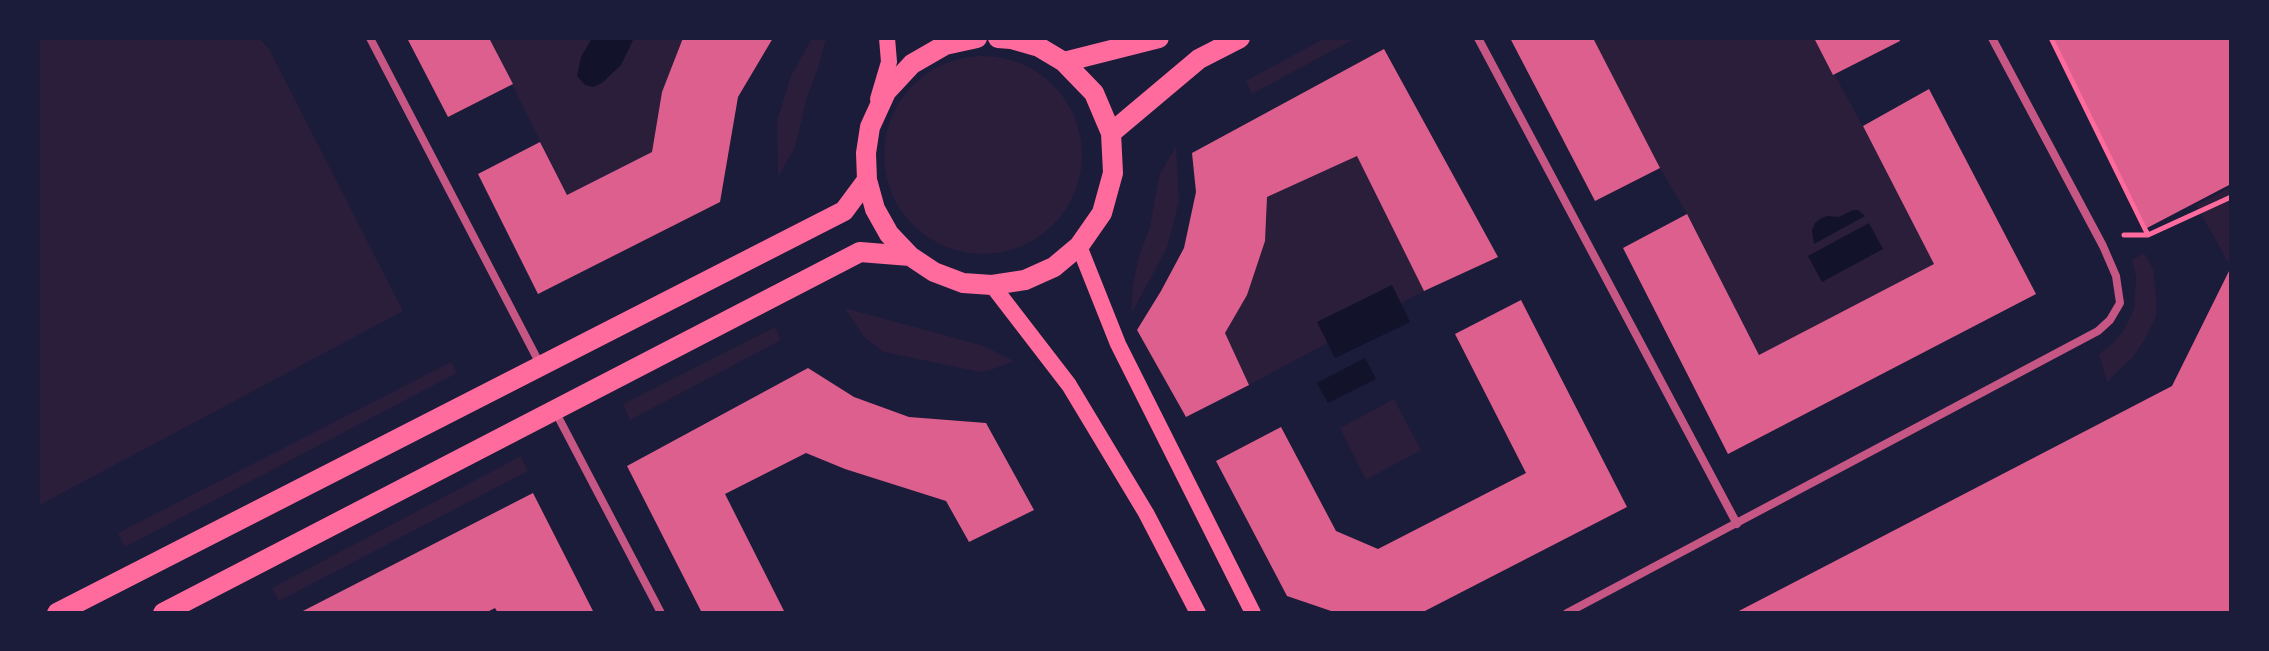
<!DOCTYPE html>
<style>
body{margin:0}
#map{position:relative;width:2269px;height:651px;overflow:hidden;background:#1b1b3a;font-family:"Varela Round",sans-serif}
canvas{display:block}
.frame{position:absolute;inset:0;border:40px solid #1b1b3a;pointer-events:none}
</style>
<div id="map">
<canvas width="2269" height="651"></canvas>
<div class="frame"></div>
</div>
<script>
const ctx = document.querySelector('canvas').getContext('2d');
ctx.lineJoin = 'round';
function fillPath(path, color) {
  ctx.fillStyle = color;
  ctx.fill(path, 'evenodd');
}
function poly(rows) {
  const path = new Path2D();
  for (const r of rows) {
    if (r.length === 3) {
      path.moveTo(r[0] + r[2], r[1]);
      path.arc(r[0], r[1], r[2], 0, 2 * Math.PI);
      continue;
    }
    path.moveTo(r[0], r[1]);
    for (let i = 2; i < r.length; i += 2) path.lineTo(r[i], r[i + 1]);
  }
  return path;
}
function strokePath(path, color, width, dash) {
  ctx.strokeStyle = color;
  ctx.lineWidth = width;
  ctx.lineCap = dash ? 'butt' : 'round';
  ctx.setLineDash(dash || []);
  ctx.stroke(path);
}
fillPath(poly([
 [38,38,259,38,269,49,403,311,38,506],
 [489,38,683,38,662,92,652,152,567,195],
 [812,38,826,38,818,68,807,97,795,148,778,177,777,121,791,76],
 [1325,38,1356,38,1252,94,1246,81],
 [1593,38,1814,38,1863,126,1934,264,1759,355,1687,214,1660,168],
 [983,155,99],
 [1176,146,1179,202,1167,248,1131,314,1133,285,1139,256,1150,227,1159,176],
 [1357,156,1424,291,1249,385,1225,333,1267,197],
 [2231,187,2231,260,2229,264,2196,205],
 [2144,253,2153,269,2156,293,2156,316,2144,341,2133,357,2107,382,2099,354,2111,345,2124,330,2134,309,2136,277,2132,260],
 [845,308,984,346,1014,361,991,370,980,372,884,352,864,337],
 [775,327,781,340,630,420,623,404],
 [451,362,457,373,125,547,118,533],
 [1394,399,1421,450,1366,480,1340,428],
 [521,456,528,471,279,601,272,588]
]), '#2a1e3b');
fillPath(poly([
 [592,38,634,38,621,65,602,83,593,87,585,85,577,76,581,57],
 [1853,210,1858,210,1865,216,1814,244,1812,231,1815,223,1820,219,1827,216,1839,217],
 [1869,223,1883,249,1822,282,1808,256],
 [1392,285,1410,322,1335,358,1317,322],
 [1365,358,1376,379,1328,403,1317,383]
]), '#12122b');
fillPath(poly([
 [407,38,489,38,513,84,448,117],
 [683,38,773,38,738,97,720,202,538,294,478,174,540,142,567,195,652,152,662,92],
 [1510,38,1593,38,1660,168,1595,201],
 [1814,38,1899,38,1900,41,1833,75],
 [2053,38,2231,38,2231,184,2147,228],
 [1384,49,1498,257,1424,291,1357,156,1267,197,1265,241,1247,295,1225,333,1249,385,1186,417,1137,330,1161,291,1184,248,1196,192,1192,153],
 [1929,89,2036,294,1728,454,1623,248,1687,214,1759,355,1934,264,1863,126],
 [2231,267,2231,613,1735,613,2172,386],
 [1521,300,1627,507,1421,613,1337,613,1287,596,1216,461,1281,427,1336,531,1378,549,1526,473,1455,334],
 [808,368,854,397,909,417,986,423,1034,510,969,542,946,501,845,469,806,453,725,494,785,613,702,613,627,466],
 [533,493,594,613,498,613,495,608,485,613,299,613]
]), '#dd5f8e');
strokePath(poly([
 [2051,38,2148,235],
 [2124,235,2148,235,2231,197]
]), '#ff6b9d', 5);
strokePath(poly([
 [370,38,540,364],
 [1478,38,1737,524],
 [555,411,661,613],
 [1567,613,2098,331,2110,320,2120,303,2116,276,2103,246,1992,38]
]), '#c65784', 8);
strokePath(poly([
 [878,99,889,62,887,38],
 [1079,246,1118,344,1253,613],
 [992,285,1069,385,1146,513,1198,613]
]), '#ff6b9d', 16);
strokePath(poly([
 [977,38,945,45,912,64,886,92,870,127,866,153,867,180,875,209,889,234,910,256,934,272,963,283,992,285,1025,280,1054,267,1079,246,1102,213,1113,173,1111,133,1094,93,1064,62,1039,47,1011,39,998,38],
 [1064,62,1159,38],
 [1111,133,1199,59,1240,38],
 [57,613,844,211,867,180],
 [163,613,860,252,910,256]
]), '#ff6b9d', 20);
</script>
